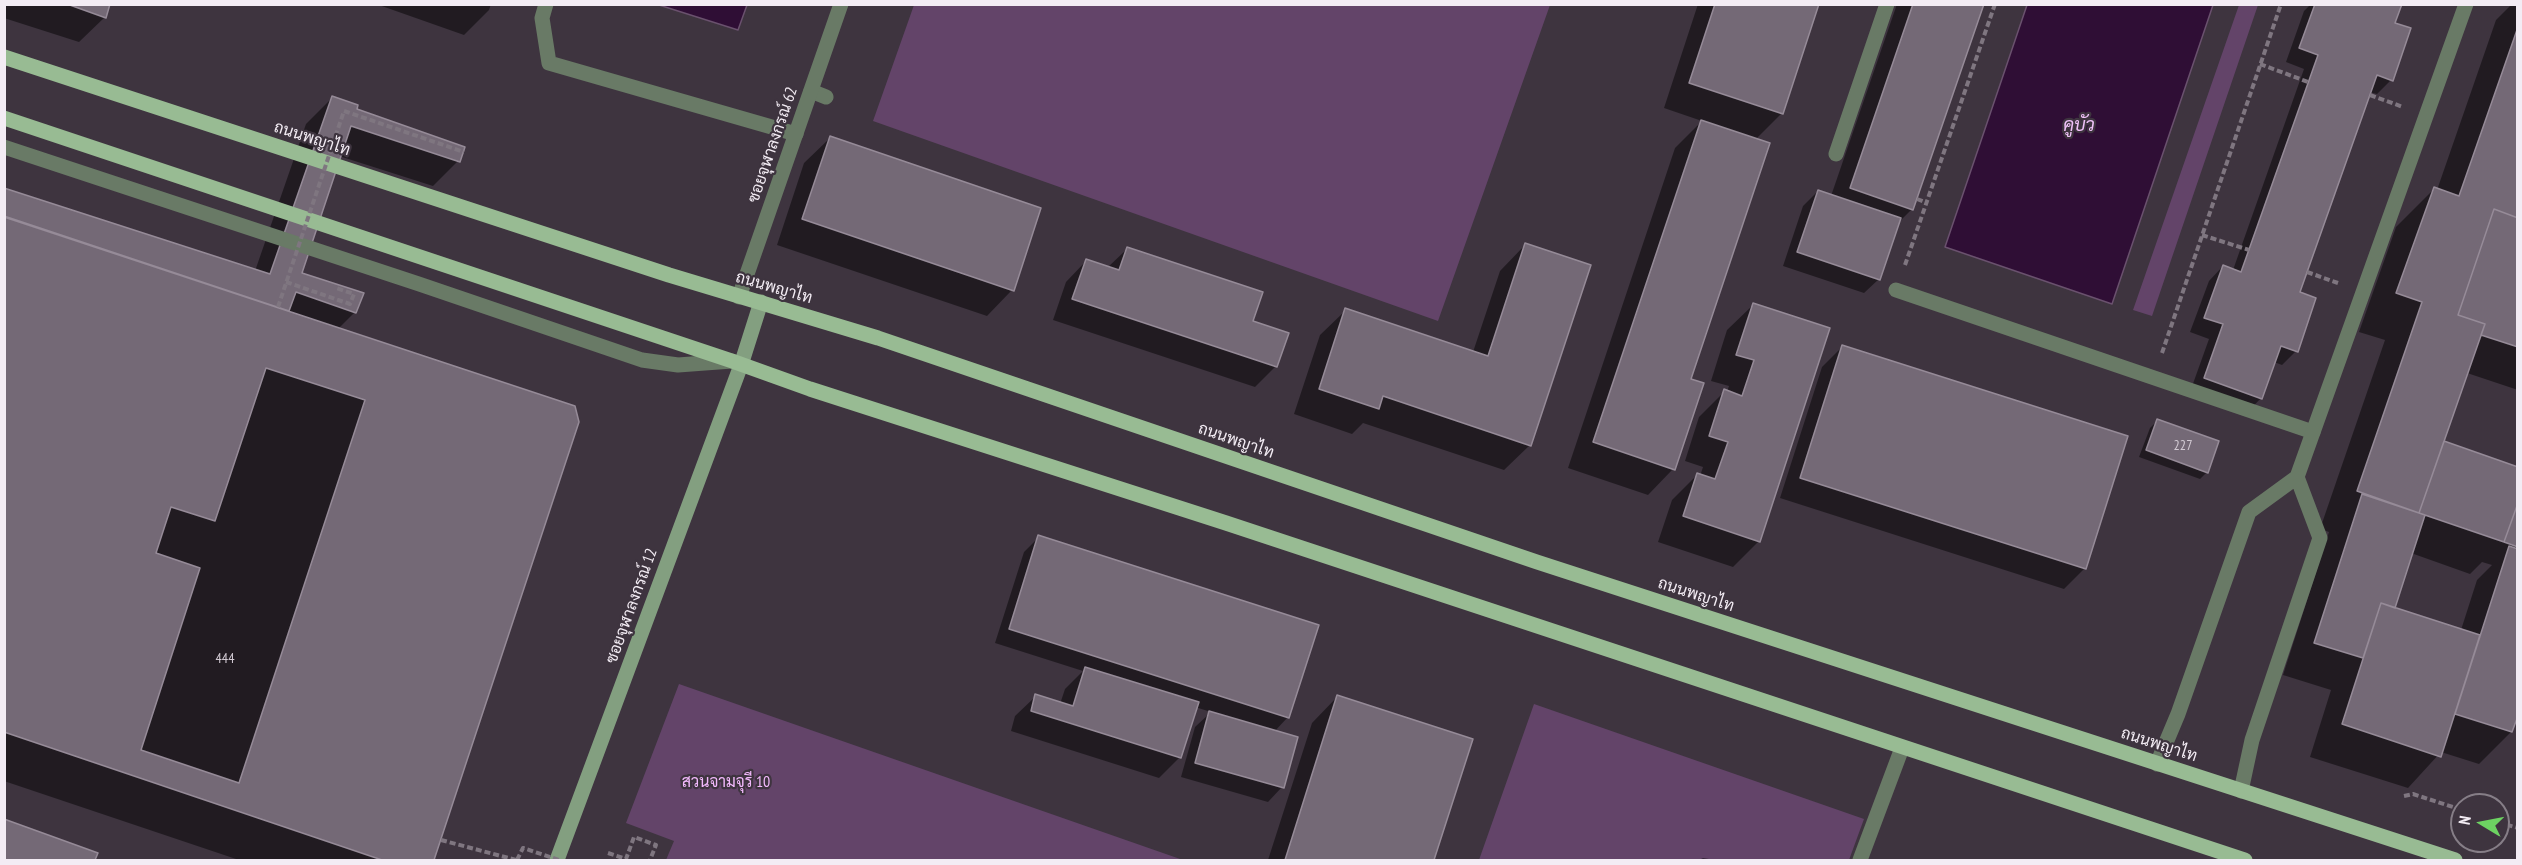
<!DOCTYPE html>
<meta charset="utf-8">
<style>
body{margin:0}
#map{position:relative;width:2522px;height:865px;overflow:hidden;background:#3e343f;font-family:"PT Sans Narrow",sans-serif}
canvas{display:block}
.frame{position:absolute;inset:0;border:6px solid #f3ecf4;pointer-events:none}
.north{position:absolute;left:2450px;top:793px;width:60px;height:60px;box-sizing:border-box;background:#3e343f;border:2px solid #867e87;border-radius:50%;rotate:280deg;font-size:16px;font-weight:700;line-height:24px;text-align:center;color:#f3ecf4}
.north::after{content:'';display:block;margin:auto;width:21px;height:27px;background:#6dd362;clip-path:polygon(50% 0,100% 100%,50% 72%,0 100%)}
</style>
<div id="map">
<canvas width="2522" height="865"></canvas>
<div class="frame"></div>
<div class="north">N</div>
</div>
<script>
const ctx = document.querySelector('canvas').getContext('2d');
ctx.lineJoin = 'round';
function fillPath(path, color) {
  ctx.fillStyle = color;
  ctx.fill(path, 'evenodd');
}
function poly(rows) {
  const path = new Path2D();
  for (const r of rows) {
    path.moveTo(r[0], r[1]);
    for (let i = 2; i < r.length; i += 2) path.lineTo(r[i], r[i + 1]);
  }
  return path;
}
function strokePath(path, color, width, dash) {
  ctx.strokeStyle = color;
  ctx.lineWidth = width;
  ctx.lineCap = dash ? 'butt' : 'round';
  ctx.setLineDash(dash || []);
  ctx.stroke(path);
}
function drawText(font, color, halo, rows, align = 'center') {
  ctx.font = font + ' "PT Sans Narrow",Sarabun,sans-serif';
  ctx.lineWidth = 4.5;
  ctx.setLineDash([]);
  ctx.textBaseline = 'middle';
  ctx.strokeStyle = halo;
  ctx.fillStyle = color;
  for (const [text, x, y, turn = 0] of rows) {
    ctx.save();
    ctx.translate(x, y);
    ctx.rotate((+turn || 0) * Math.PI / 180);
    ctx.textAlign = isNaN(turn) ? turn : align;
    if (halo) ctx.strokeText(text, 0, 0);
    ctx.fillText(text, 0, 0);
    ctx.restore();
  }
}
fillPath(poly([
 [914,5,914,4,1550,5,1438,321,873,121],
 [2239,5,2258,5,2152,316,2133,310],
 [679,684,1183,860,666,860,674,841,626,823],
 [1534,704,1864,819,1849,860,1479,860]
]), '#634469');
const water = poly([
 [659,5,747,5,738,30,659,5],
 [2027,5,2213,5,2112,304,1945,247,2027,5]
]);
fillPath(water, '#2f0e35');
strokePath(water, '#6a516e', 1.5);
fillPath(poly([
 [4,4,109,4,105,17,79,42,4,18],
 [376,4,491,4,489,10,464,35],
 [1698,4,1818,4,1782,113,1755,140,1689,380,1673,469,1648,495,1568,468,1675,148,1702,121,1664,108],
 [1897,4,1982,4,1912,209,1898,223,1879,279,1864,293,1783,266,1803,206,1818,191,1831,196],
 [2311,4,2400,4,2394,24,2391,80,2377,94,2369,92,2298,293,2296,351,2282,365,2274,362,2261,398,2247,413,2190,392,2209,339,2190,332,2209,281,2223,266,2233,270,2304,69,2286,62,2304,11],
 [2512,4,2518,4,2518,390,2467,373,2441,447,2517,468,2518,466,2518,711,2511,732,2479,764,2441,752,2408,788,2310,757,2331,690,2283,675,2329,532,2320,529,2385,340,2359,332,2396,227,2434,189,2437,190,2496,20],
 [2411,553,2470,574,2482,562,2492,565,2477,580,2461,630,2393,609],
 [332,98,458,161,433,186,339,156,300,274,355,312,338,329,577,422,433,860,239,860,4,781,4,189,255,271,306,124],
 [830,138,1012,290,987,316,777,245,804,163],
 [1525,245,1530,445,1504,470,1363,423,1352,434,1294,414,1320,335,1346,310,1473,352,1500,271],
 [1127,249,1251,322,1276,366,1255,387,1053,320,1066,282,1086,261,1107,268],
 [1753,305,1759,541,1733,567,1658,542,1672,500,1697,475,1700,476,1703,467,1685,461,1699,417,1725,391,1727,392,1729,386,1711,381,1727,330],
 [1842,347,2085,568,2064,589,1780,498,1822,367],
 [2157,421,2207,472,2200,479,2139,457,2150,428],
 [1039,537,1288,717,1274,732,1282,787,1268,802,1181,777,1195,727,1211,712,1195,707,1180,757,1159,778,1011,731,1015,716,1036,696,1060,704,1065,689,1083,671,995,643,1024,552],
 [1337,697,1471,740,1432,860,1268,860,1312,723],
 [4,820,96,854,93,860,4,860],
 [1703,858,1715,860,1699,860]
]), '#0007');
const building = poly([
 [67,4,110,4,106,18,67,4],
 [1715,4,1819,4,1783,114,1689,83,1715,4],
 [1913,4,1984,4,1913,210,1850,188,1913,4],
 [2315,4,2402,4,2395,23,2411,28,2393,81,2377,75,2300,292,2316,298,2298,352,2281,346,2262,399,2204,378,2223,324,2204,318,2223,265,2241,272,2318,55,2299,48,2315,4],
 [2518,27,2518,218,2494,209,2458,315,2485,324,2419,513,2357,491,2422,302,2396,293,2434,187,2459,196,2518,27],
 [332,96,358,105,357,109,465,147,460,162,351,126,302,273,364,293,356,313,296,292,289,311,4,216,4,188,270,274,332,96],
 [1701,120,1770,143,1691,379,1704,383,1675,470,1593,442,1701,120],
 [830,136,1041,208,1014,291,802,219,830,136],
 [1818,190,1901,218,1880,280,1797,252,1818,190],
 [2494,209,2518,218,2518,347,2481,335,2485,324,2458,315,2494,209],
 [4,217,575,406,579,422,434,860,382,860,4,732,4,217],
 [1525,243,1591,265,1531,446,1383,396,1379,409,1319,389,1345,308,1488,356,1525,243],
 [1127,247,1263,292,1253,321,1289,333,1277,367,1072,299,1086,259,1119,270,1127,247],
 [1753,303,1830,328,1760,542,1683,516,1697,473,1715,479,1728,442,1709,436,1724,389,1742,396,1754,360,1736,355,1753,303],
 [1842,345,2128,436,2086,569,1800,478,1842,345],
 [266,368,365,400,239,783,141,750,200,568,156,553,171,507,215,521,266,368],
 [2157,419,2219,441,2208,473,2146,450,2157,419],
 [2444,441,2518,467,2518,503,2504,542,2419,513,2444,441],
 [2362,494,2425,515,2395,608,2381,603,2363,658,2314,643,2362,494],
 [2518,503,2518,547,2504,542,2518,503],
 [1038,535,1319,625,1289,718,1009,629,1038,535],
 [2509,546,2518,549,2518,716,2512,732,2455,714,2509,546],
 [2381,603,2480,635,2441,757,2342,724,2381,603],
 [1085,667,1199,702,1181,758,1031,711,1035,694,1073,706,1085,667],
 [1337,695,1473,739,1434,860,1285,860,1337,695],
 [1209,711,1298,737,1284,788,1195,763,1209,711],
 [4,819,98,853,95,860,4,860,4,819]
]);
fillPath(building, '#746976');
strokePath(building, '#968b98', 1.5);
strokePath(poly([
 [2260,64,2308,82],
 [2370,95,2403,107],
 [344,111,464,152],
 [1917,199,1927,203],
 [2202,235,2249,250],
 [1905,265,1995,4],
 [2307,272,2338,283],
 [286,282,350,304,354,294,336,288],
 [2162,353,2281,4],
 [2404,796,2413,794,2462,810],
 [2498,822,2518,828],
 [441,840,516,860],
 [608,853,626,859,634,837,656,845,650,860]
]), '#7f7680', 4, [6, 3]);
strokePath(poly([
 [546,4,542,18,549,63,796,134],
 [811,91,826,97],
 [4,147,419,284,642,360,678,365,732,361],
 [1836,154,1887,4],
 [1896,290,2313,432],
 [1860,860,1902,748]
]), '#697a66', 15);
strokePath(poly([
 [739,297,841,4],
 [2297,477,2466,4],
 [2157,764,2178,714,2249,512,2297,477,2320,538,2252,740,2241,791]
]), '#697a66', 15);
strokePath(poly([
 [557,860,741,365,761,302]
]), '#839f80', 15);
strokePath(poly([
 [4,57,669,275,878,338,1537,562,2455,860],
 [4,118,732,361,810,389,1226,523,2245,860]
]), '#98bb93', 15);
strokePath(poly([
 [278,307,344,111],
 [517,860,523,848,559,860]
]), '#7f7680', 4, [6, 3]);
drawText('14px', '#d3cbd4', null, [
 ["227",2183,446],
 ["444",225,659]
]);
drawText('16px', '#f3ecf4', '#3e343f', [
 ["ถนนพญาไท",312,139,18],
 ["ซอยจุฬาลงกรณ์ 62",773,145,-71],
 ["ถนนพญาไท",774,288,16],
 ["ถนนพญาไท",1236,441,19],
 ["ถนนพญาไท",1696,595,18],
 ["ซอยจุฬาลงกรณ์ 12",632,606,-70],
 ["ถนนพญาไท",2159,745,18]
]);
drawText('16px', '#f2b9fc', '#3e343f', [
 ["สวนจามจุรี 10",726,782]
]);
drawText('italic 18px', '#efc1f8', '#3e343f', [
 ["คูบัว",2079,126]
]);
</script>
